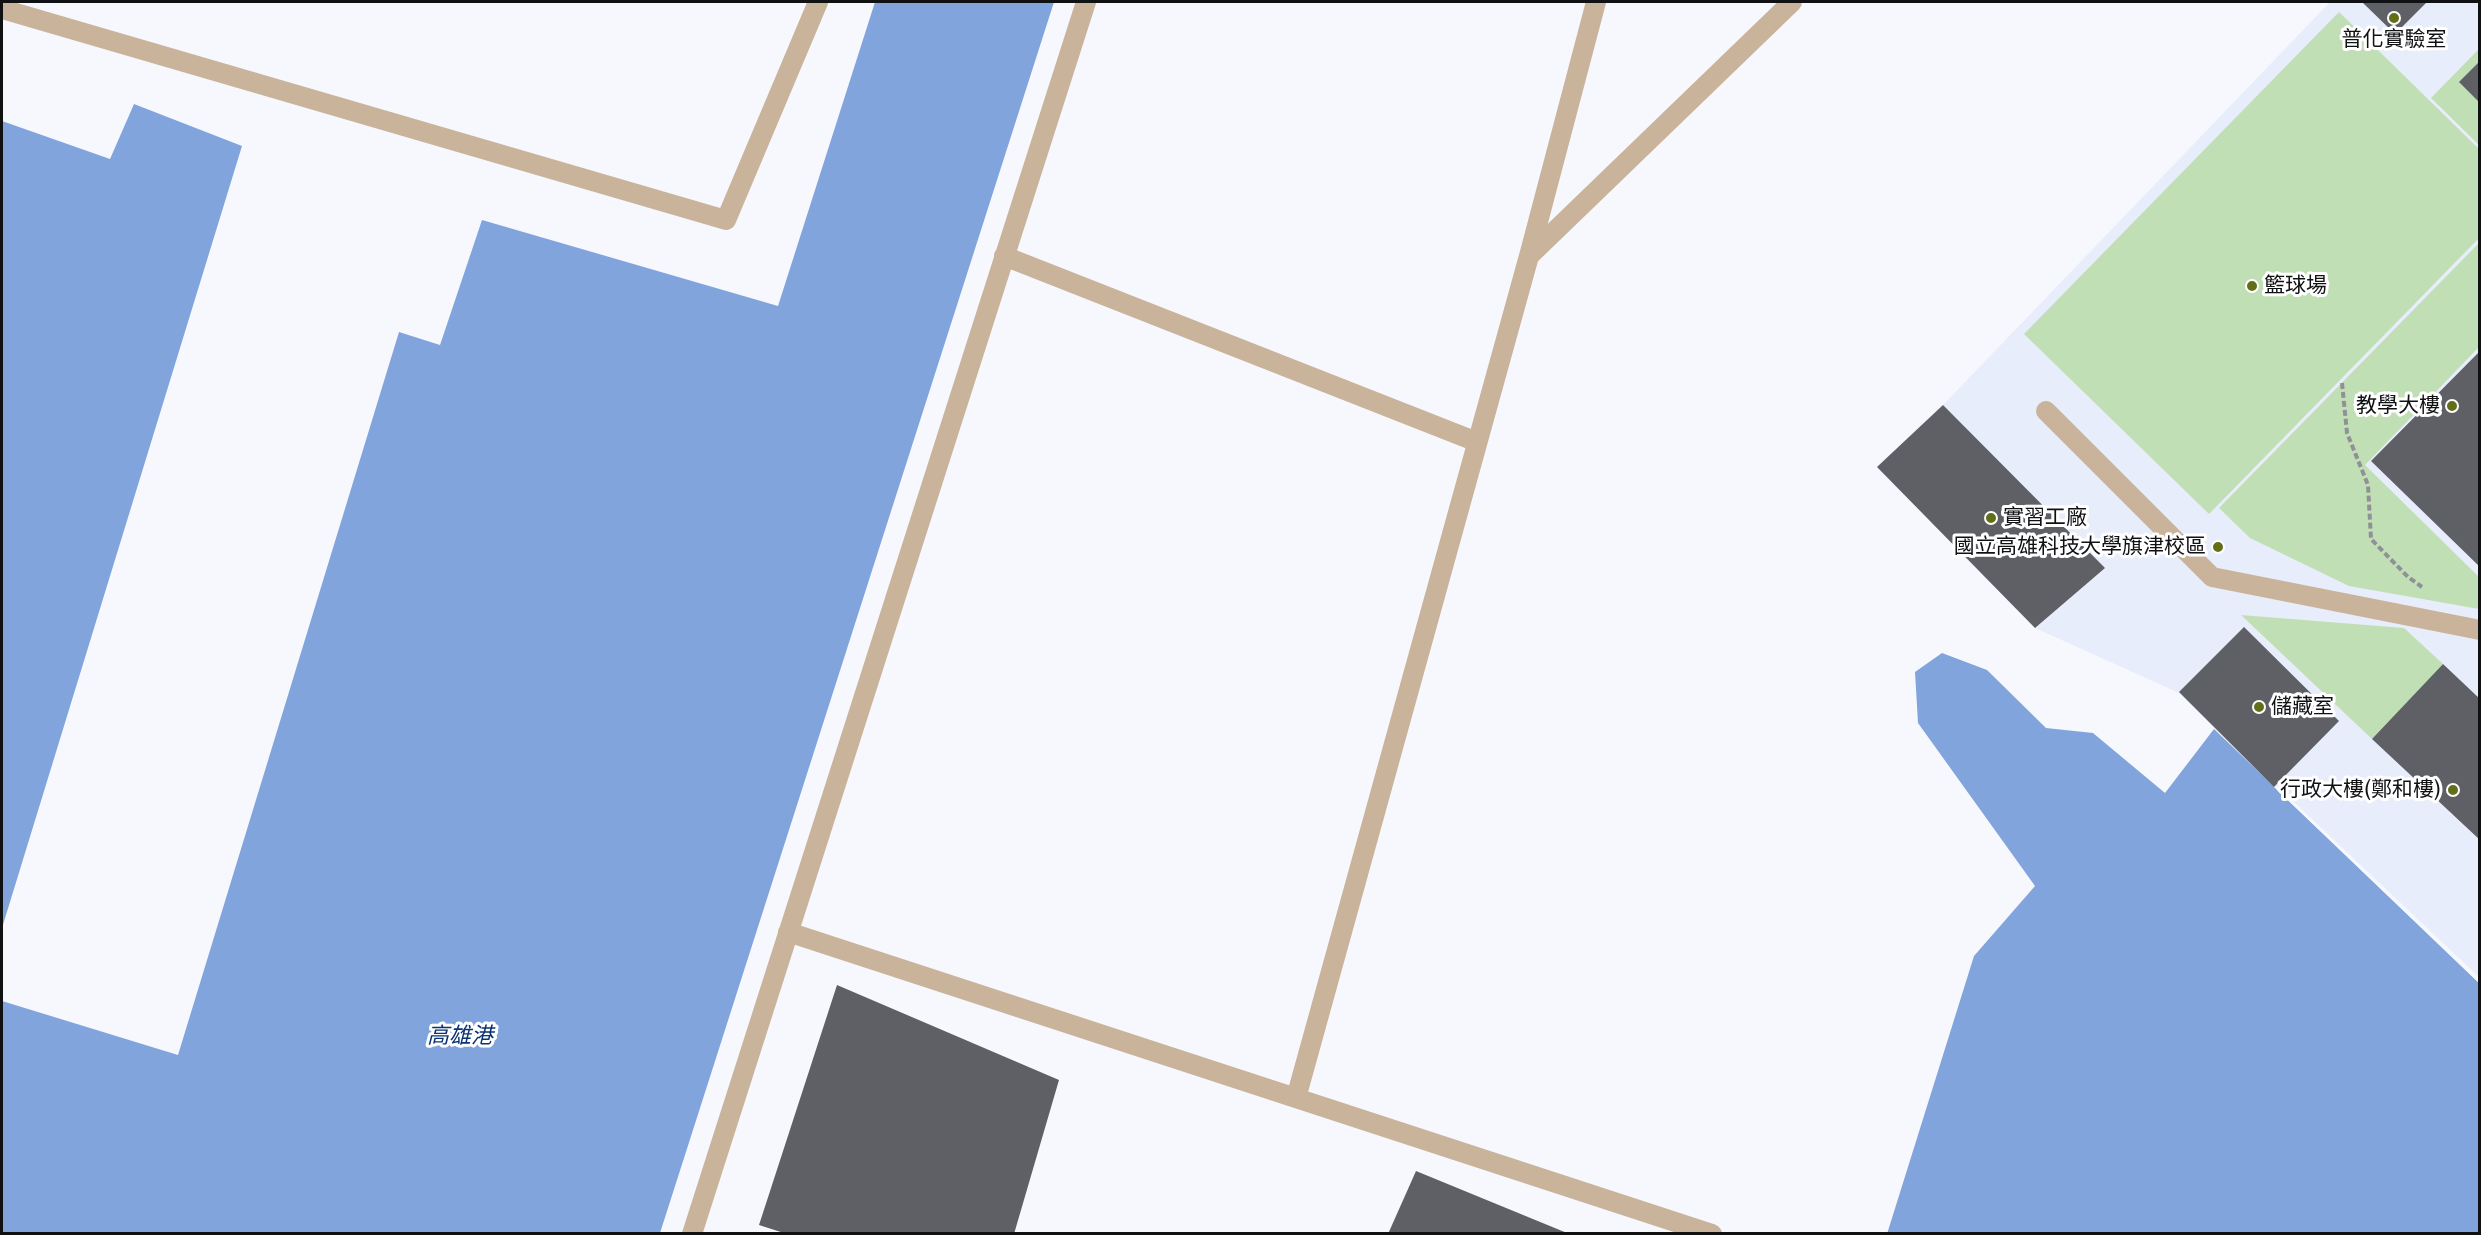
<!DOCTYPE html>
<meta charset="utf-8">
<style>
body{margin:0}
#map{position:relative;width:2481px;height:1235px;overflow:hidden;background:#f6f8fe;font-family:Literata,serif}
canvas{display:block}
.frame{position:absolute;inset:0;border:3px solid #101113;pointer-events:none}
</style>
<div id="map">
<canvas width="2481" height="1235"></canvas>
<div class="frame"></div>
</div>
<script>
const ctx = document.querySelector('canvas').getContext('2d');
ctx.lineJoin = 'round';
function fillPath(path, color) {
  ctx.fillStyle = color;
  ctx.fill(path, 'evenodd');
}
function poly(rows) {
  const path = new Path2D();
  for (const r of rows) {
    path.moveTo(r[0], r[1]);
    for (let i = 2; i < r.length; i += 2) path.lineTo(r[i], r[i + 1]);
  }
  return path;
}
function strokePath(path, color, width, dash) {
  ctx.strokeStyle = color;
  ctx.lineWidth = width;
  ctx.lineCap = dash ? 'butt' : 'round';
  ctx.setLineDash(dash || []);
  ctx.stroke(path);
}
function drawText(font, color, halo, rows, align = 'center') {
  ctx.font = font + ' Literata,"Noto Sans TC",serif';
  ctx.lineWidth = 6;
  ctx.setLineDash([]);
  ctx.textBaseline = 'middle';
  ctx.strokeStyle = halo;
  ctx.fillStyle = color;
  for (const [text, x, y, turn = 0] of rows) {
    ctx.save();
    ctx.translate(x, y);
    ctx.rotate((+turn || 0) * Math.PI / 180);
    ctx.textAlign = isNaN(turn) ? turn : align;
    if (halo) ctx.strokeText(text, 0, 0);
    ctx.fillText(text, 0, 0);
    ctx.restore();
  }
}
fillPath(poly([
 [2330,2,2479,2,2479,983,2179,693,2035,628,1877,467,1943,405]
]), '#e8edfb');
fillPath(poly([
 [2339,12,2479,149,2479,238,2209,514,2024,334],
 [2479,49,2479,145,2431,98],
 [2479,243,2479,347,2365,465,2479,577,2479,609,2349,586,2250,538,2219,508],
 [2241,615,2404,628,2443,664,2372,739]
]), '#c1dfb5');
fillPath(poly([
 [875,2,1054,2,660,1233,2,1233,2,1001,178,1055,399,332,440,345,482,220,778,306],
 [134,104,242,146,2,928,2,121,110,159],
 [1942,653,1987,670,2046,728,2093,733,2165,793,2214,729,2479,983,2479,1233,1887,1234,1974,956,2035,886,1918,723,1915,672]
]), '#82a4dd');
fillPath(poly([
 [2276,785,2480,978,2479,983,2274,787]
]), '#f6f8fe');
fillPath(poly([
 [2362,2,2427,2,2395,34],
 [2480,61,2480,103,2459,82],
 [2480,351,2480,567,2371,461],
 [1943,405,2105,568,2035,628,1877,467],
 [2244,627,2339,721,2274,787,2179,692],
 [2443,664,2480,699,2480,840,2372,739],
 [837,985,1059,1080,1014,1234,787,1234,759,1225],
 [1416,1171,1567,1233,1567,1234,1388,1234]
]), '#5e6066');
strokePath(poly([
 [2342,383,2347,433,2368,485,2371,539,2408,577,2422,587]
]), '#909196', 4, [6, 3]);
strokePath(poly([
 [2,9,726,220,818,2],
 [1004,256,1477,442],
 [1529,256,1596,2],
 [2046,411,2212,577,2480,630],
 [788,932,1712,1234],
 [1296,1098,1529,256,1792,2],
 [692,1234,1086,2]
]), '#c9b39b', 20);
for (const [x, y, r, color] of [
 [2394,18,6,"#636f18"],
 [2252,286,6,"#636f18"],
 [2452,406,6,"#636f18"],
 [1991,518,6,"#636f18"],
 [2218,547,6,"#636f18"],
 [2259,707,6,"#636f18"],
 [2453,790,6,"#636f18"]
]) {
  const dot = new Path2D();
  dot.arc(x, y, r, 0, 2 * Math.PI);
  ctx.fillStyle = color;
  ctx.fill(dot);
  strokePath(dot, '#fff', 2);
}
drawText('21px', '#101113', '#fff', [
 ["普化實驗室",2394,40,"center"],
 ["籃球場",2264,286],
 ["教學大樓",2440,406,"right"],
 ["實習工廠",2003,518],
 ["國立高雄科技大學旗津校區",2206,547,"right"],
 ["儲藏室",2271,707],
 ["行政大樓(鄭和樓)",2441,790,"right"]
], 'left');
drawText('italic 22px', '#0a3274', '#fff', [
 ["高雄港",460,1037]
]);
</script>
